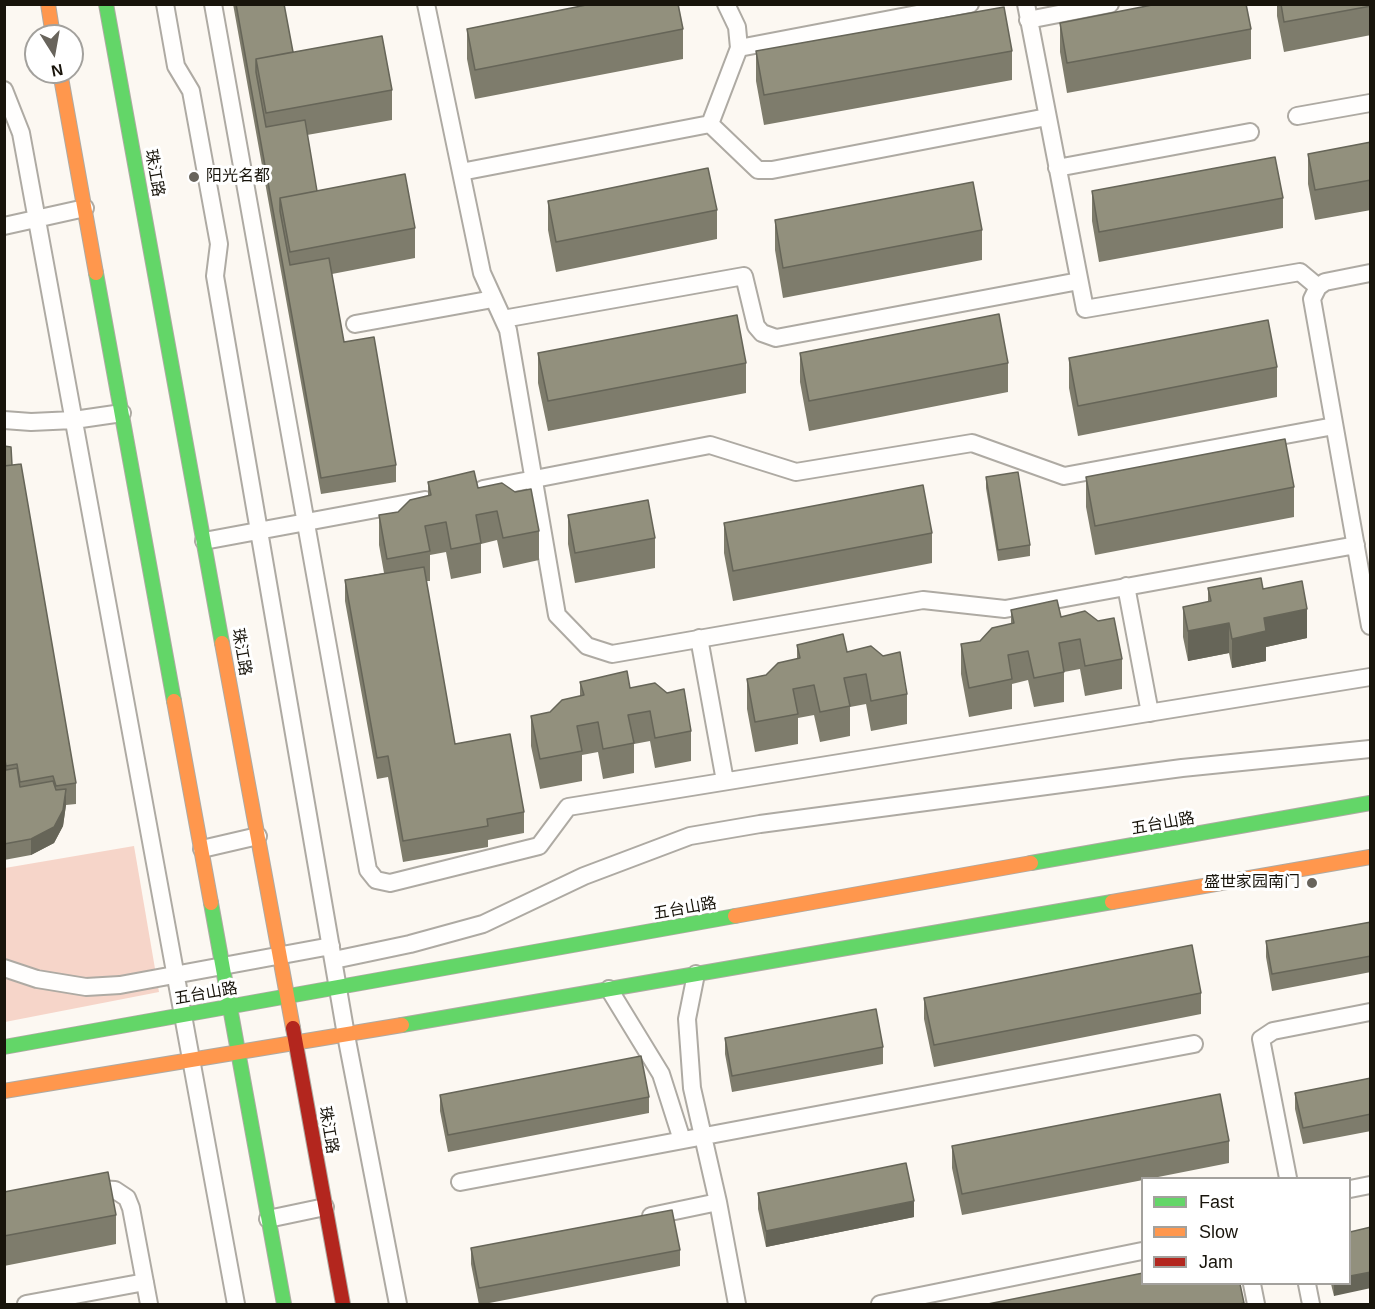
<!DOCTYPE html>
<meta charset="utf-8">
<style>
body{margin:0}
#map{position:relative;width:1375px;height:1309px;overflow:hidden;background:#fcf8f2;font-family:Arial,sans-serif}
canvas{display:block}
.frame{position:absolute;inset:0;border:6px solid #18140b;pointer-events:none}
.legend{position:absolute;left:1141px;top:1177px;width:210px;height:108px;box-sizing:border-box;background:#fff;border:2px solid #a3a19d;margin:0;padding:8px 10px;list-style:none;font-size:18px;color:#18140b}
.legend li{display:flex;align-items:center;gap:12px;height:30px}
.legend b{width:30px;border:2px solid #a3a19d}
.north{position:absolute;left:24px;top:24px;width:60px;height:60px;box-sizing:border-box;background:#fff;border:2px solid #a3a19d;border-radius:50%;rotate:169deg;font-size:16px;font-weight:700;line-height:24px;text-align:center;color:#18140b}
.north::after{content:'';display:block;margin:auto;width:21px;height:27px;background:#68645c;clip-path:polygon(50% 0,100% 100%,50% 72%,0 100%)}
</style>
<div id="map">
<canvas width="1375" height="1309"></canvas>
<div class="frame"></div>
<ul class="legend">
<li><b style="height:8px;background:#63d668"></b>Fast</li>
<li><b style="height:8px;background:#ff974d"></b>Slow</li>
<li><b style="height:8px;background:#b3261e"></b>Jam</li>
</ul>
<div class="north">N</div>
</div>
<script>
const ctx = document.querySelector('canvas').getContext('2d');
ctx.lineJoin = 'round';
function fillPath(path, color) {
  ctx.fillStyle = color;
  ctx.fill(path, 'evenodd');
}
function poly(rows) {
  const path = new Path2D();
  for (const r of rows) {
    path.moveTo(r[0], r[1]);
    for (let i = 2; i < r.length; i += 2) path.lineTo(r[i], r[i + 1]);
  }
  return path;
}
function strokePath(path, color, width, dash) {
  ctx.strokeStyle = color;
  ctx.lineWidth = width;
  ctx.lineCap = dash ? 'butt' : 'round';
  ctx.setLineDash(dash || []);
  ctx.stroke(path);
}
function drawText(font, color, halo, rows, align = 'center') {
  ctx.font = font + ' Arial,"Noto Sans SC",sans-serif';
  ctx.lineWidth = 6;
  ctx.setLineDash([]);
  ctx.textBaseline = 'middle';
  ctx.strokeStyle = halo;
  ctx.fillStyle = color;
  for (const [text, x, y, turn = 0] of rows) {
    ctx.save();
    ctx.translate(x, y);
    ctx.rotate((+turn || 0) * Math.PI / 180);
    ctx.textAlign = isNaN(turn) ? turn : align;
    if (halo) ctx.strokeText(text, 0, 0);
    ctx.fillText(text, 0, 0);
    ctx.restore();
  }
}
fillPath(poly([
 [134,846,159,992,5,1022,5,868]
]), '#f6d5c9');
const lane = poly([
 [165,4,176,66,191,91,219,244,215,276,346,1035,398,1304],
 [213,4,368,870,376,880,390,883,539,846,568,807,1370,677],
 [426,4,482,273,508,330,557,615,587,646,612,654,923,600,1005,609,1356,545],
 [1026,4,1085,309,1300,272,1318,287],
 [1028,20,1110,4],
 [739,48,970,4],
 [4,90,21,133,236,1304],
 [1297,116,1370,103],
 [710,124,739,48,737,27,726,4],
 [1057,168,1250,132],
 [461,172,710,124,758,170,772,170,1047,117],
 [4,226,85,208],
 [1370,273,1325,282,1318,287,1312,299,1370,626],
 [503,319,744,276,756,326,762,333,776,338,1079,281],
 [355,324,493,299],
 [4,420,31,422,74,420,122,413],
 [483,489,710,445,796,472,972,443,1064,476,1334,426],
 [204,541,425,500],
 [1126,586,1150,713],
 [699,638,725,781],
 [202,849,258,836],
 [334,960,410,944,483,924,584,876,690,836,760,824,1182,768,1370,749],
 [4,968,37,979,86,987,120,985,331,946],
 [696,974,687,1019,692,1088,718,1202,737,1304],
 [609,989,661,1074,682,1140],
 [1288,1178,1261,1039,1273,1031,1370,1012],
 [460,1182,1194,1044],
 [1350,1189,1370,1185],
 [91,1191,99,1189,115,1190,127,1198,131,1208,149,1304],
 [651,1216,718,1202],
 [268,1219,325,1207],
 [1252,1284,1256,1304],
 [1307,1284,1311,1304],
 [26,1304,145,1282],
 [880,1304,1142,1251]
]);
const fast = poly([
 [106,4,222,643],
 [96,273,174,701],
 [1031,863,1370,803],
 [211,903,284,1304],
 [402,1025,1112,902],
 [4,1047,735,916]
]);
const slow = poly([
 [48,4,53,36],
 [60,72,96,273],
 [222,643,293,1028],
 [174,701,211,903],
 [1112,902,1370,857],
 [735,916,1031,863],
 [4,1091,402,1025]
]);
const jam = poly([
 [293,1028,343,1304]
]);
strokePath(lane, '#aeaaa3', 20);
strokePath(fast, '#aeaaa3', 16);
strokePath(slow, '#aeaaa3', 16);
strokePath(jam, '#aeaaa3', 16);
strokePath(lane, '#fffefd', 16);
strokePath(fast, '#63d668', 14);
strokePath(slow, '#ff974d', 14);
strokePath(jam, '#b3261e', 14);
fillPath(poly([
 [233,4,284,4,293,52,392,90,392,120,307,135,317,191,415,228,415,258,332,274,344,342,396,465,396,482,321,494],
 [1277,4,1371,4,1371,35,1284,52,1277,16],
 [1060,23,1251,29,1251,59,1067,93,1060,52],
 [467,29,683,29,683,59,475,99,467,59],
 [756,51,1012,51,1012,80,764,125,756,81],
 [1371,142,1371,210,1315,220,1308,184,1308,154],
 [1092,191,1283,198,1283,228,1099,262,1092,221],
 [548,201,717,210,717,239,556,272,548,230],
 [775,220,982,230,982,260,783,298,775,250],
 [1371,298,1371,336,1369,329,1369,299],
 [538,353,746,363,746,393,548,431,538,383],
 [800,353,1008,363,1008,392,809,431,800,382],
 [1069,358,1277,367,1277,397,1078,436,1069,388],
 [4,446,12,465,76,783,76,804,66,805,63,826,54,843,31,855,4,860],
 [986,477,1030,545,1030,556,998,561,986,488],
 [1086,477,1294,487,1294,517,1095,555,1086,507],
 [428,482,478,488,539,531,539,560,503,568,497,540,481,544,481,573,451,579,446,552,430,555,430,581,426,581,455,744,524,812,524,833,488,840,488,847,403,862,388,777,377,779,345,601,345,580,384,573,379,545,379,515,398,512,428,496],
 [568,515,655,538,655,568,575,583,568,544],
 [724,523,932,533,932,563,733,601,724,553],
 [1208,588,1263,589,1307,638,1266,647,1266,661,1232,668,1229,653,1188,661,1183,637,1183,607,1208,602],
 [1011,610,1061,617,1122,659,1122,689,1085,696,1080,669,1064,672,1064,702,1034,707,1028,680,1012,684,1012,709,969,717,961,674,961,644,980,641,1011,624],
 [797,645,847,652,907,694,907,724,871,731,866,704,850,707,850,736,820,742,814,715,798,718,798,744,755,752,747,709,747,679,766,675,797,659],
 [580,682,630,688,691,731,691,761,655,768,650,741,634,744,634,773,603,779,598,752,582,755,582,781,540,789,531,746,531,716,550,712,580,696],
 [1371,922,1371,972,1272,991,1266,957,1266,941],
 [1201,993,1201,1014,934,1067,924,1019,924,998],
 [725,1038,883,1047,883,1064,732,1092,725,1054],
 [1371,1078,1371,1131,1303,1144,1295,1109,1295,1093],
 [440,1095,649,1097,649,1113,448,1152,440,1111],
 [1229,1141,1229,1163,1148,1179,1143,1179,1143,1180,962,1215,952,1168,952,1146],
 [4,1192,116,1215,116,1244,4,1266],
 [758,1193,914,1217,766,1247,758,1209],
 [471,1248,680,1250,680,1266,479,1305,471,1264],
 [1331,1284,1350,1284,1334,1296]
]), '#7e7c6c');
fillPath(poly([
 [1307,609,1307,638,1266,647,1266,661,1232,668,1232,639,1264,618],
 [1229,623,1229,653,1188,661,1188,631],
 [66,789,66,805,63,826,54,843,31,855,31,839],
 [914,1201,914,1217,766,1247,766,1231],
 [1371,1272,1371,1288,1334,1296,1334,1284,1350,1284,1350,1276]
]), '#666558');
const building = poly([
 [236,4,284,4,293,52,256,59,256,72,266,127,305,120,317,191,280,198,280,211,290,265,329,258,344,342,374,337,396,465,321,478,236,4],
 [591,4,678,4,683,29,475,70,467,29,591,4],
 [1157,4,1246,4,1251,29,1067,63,1060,23,1157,4],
 [1281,4,1371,4,1371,6,1284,22,1281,4],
 [1004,7,1012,51,764,95,756,51,1004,7],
 [382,36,392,90,266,113,256,59,382,36],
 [1371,142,1371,180,1315,190,1308,154,1371,142],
 [1275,157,1283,198,1099,232,1092,191,1275,157],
 [708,168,717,210,556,242,548,201,708,168],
 [405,174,415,228,290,252,280,198,405,174],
 [973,182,982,230,783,268,775,220,973,182],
 [999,314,1008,363,809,401,800,353,999,314],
 [737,315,746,363,548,401,538,353,737,315],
 [1268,320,1277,367,1078,406,1069,358,1268,320],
 [1285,439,1294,487,1095,526,1086,477,1285,439],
 [4,446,11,447,12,465,4,466,4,446],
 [21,464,76,783,56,786,53,776,20,782,17,764,6,766,4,754,4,466,21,464],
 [474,471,478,488,502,483,515,492,531,489,539,531,503,538,497,511,476,515,481,543,451,549,446,522,425,526,430,551,387,559,379,515,398,512,410,500,431,495,428,482,474,471],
 [1018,472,1030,545,998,550,986,477,1018,472],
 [923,485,932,533,733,571,724,523,923,485],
 [648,500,655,538,575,553,568,515,648,500],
 [424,567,455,744,510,734,524,812,487,819,488,826,403,841,388,756,377,758,345,580,424,567],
 [1261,578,1263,589,1302,581,1307,609,1264,618,1266,631,1232,639,1229,623,1188,631,1183,607,1211,601,1208,588,1261,578],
 [1057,600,1061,617,1085,611,1098,621,1114,618,1122,659,1085,666,1080,639,1059,643,1064,672,1034,678,1028,651,1008,655,1012,679,969,688,961,644,980,641,992,628,1014,623,1011,610,1057,600],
 [843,634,847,652,871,646,883,656,900,652,907,694,871,701,866,674,844,678,850,706,820,712,814,685,793,689,798,714,755,722,747,679,766,675,778,663,800,658,797,645,843,634],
 [627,671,630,688,655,683,667,693,684,689,691,731,655,738,650,711,628,715,634,743,603,749,598,722,577,726,582,751,540,759,531,716,550,712,562,700,584,695,580,682,627,671],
 [4,762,5,762,6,770,17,768,20,787,53,781,56,790,66,789,63,810,54,827,31,839,4,844,4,762],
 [1371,922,1371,956,1272,974,1266,941,1371,922],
 [1192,945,1201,993,934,1045,924,998,1192,945],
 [876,1009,883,1047,732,1076,725,1038,876,1009],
 [641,1056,649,1097,448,1135,440,1095,641,1056],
 [1371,1078,1371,1114,1303,1128,1295,1093,1371,1078],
 [1220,1094,1229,1141,962,1194,952,1146,1220,1094],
 [906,1163,914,1201,766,1231,758,1193,906,1163],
 [108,1172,116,1215,4,1236,4,1192,108,1172],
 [672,1210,680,1250,479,1288,471,1248,672,1210],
 [1371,1227,1371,1272,1350,1276,1350,1232,1371,1227],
 [1143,1273,1143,1284,1240,1284,1244,1303,1235,1305,983,1305,1143,1273]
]);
fillPath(building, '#92907d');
strokePath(building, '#666558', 1.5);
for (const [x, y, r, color] of [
 [194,177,6,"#68645c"],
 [1312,883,6,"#68645c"]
]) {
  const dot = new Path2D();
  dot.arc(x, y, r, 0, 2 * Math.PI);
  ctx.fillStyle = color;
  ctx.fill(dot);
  strokePath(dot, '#fff', 2);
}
drawText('16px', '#18140b', '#fff', [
 ["珠江路",154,173,80],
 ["珠江路",241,652,80],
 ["五台山路",1163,824,-10],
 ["五台山路",685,909,-10],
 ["五台山路",206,994,-10],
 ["珠江路",328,1130,80]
]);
drawText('16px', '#18140b', '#fff', [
 ["阳光名都",206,177],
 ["盛世家园南门",1300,883,"right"]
], 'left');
</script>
